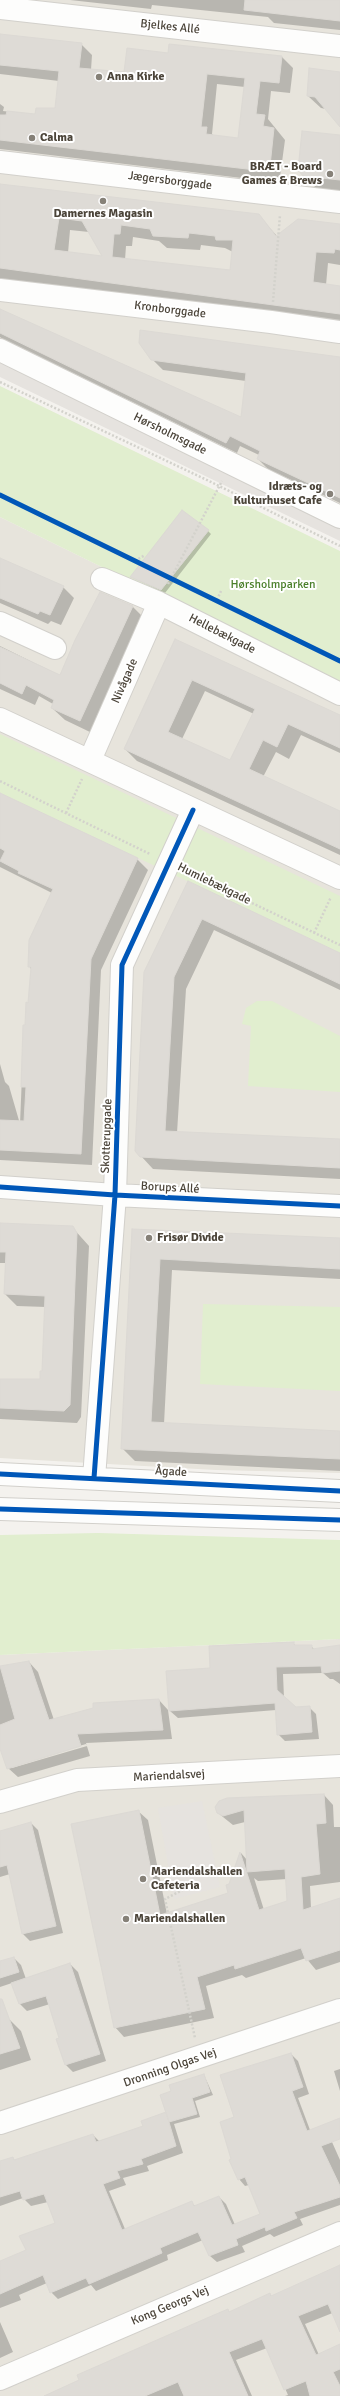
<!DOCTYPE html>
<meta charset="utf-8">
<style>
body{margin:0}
canvas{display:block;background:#f4f2ee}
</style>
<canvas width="340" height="2396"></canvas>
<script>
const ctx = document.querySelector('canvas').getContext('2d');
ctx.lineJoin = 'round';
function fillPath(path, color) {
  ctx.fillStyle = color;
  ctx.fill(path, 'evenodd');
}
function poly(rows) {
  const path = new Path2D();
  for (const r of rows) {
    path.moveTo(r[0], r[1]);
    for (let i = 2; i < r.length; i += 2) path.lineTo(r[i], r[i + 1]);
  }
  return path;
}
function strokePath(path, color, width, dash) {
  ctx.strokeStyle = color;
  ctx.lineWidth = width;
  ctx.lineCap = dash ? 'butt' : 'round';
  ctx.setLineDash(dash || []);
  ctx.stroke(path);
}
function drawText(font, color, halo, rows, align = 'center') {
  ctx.font = font + ' Signika,sans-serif';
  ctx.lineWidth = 4;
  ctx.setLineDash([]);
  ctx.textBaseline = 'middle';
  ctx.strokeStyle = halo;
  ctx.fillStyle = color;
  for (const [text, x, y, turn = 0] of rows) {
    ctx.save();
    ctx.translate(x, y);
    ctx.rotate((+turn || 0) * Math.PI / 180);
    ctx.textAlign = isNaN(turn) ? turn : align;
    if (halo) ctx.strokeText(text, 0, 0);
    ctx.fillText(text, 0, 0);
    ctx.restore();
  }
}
fillPath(poly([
 [0,0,340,0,340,507,0,343],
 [0,517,340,684,340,1473,216,1470,0,1458],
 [340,1639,340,2396,0,2396,0,1655]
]), '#e7e4dc');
fillPath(poly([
 [0,386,340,551,340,684,0,517],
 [0,734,340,896,340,953,0,793],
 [257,1001,272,1001,340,1036,340,1092,248,1086,251,1026,242,1024,246,1008],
 [203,1304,340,1307,340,1391,200,1384],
 [98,1533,340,1540,340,1639,0,1655,0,1535]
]), '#e1eecf');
fillPath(poly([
 [0,361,340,526,340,541,0,377],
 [202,1801,220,1887,174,1899,158,1808]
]), '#e6e3df');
fillPath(poly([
 [70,0,340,0,340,30,274,23,268,17,152,5,151,9],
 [0,35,81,44,92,55,91,70,125,74,169,54,170,45,282,57,293,68,290,93,271,91,268,119,285,140,280,177,275,182,0,149,0,104,4,107,3,111,36,115,56,109,59,81,0,74],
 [217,84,245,87,239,139,214,136,212,134],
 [340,73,340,126,326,109,321,108,308,96],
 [340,136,340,191,316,188,304,175],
 [0,185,258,215,277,236,340,225,340,265,328,263,326,285,340,287,340,324,0,279],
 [70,230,89,232,104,258,68,253],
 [133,237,159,241,167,248,200,250,201,245,225,248,233,252,231,271,125,260,126,246,132,246],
 [0,312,242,419,246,381,163,370,152,359,340,359,340,503,268,469,258,459,259,455,240,446,237,453,3,339,0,337],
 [208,531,211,534,165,593,131,577],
 [0,559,63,587,74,598,61,625,51,621,48,624,0,603],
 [132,606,145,619,92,733,65,720,52,708,53,704,39,696,35,705,0,689,0,646,61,676],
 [175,640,340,716,340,753,301,735,289,759,276,752,263,777,340,812,340,807,340,855,137,761,125,749],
 [205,691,254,714,231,762,182,739],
 [0,794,137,859,148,870,101,970,92,1165,0,1160,0,1064,5,1082,9,1086,20,1124,24,1026,26,1026,29,1004,31,969,29,966,52,893,0,867],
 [188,882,340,954,340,990,214,930,186,989,177,1133,340,1140,340,1179,153,1169,141,1156],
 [0,1224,72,1227,89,1246,81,1417,77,1423,0,1419,0,1379,41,1380,43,1372,46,1307,17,1306,5,1294,6,1263,0,1263],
 [133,1230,340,1240,340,1279,172,1270,164,1424,340,1432,340,1471,135,1461,122,1448],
 [293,1643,296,1646,311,1646,315,1650,340,1647,340,1684,333,1679,330,1679,323,1673,283,1674,284,1698,295,1708,309,1707,316,1714,319,1739,285,1741,278,1734,276,1710,178,1718,170,1711,167,1672,211,1669],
 [29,1662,38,1672,54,1720,159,1700,168,1710,172,1739,86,1743,90,1756,18,1777,8,1768,0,1746,0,1667],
 [86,1744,87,1746,12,1768,12,1766],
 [324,1795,333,1805,334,1827,340,1827,340,1882,310,1886,311,1908,340,1899,340,1962,316,1970,306,1958,246,1978,242,1975,206,1986,214,2018,124,2037,115,2027,138,1811,148,1820,167,1914,229,1894,230,1885,241,1853,247,1860,245,1822,233,1825,218,1813],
 [254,1878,258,1881,287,1879,288,1902,264,1910],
 [31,1823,38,1830,63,1933,30,1941,23,1934,10,1874,0,1877,0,1832],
 [14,1958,21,1965,26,1979,70,1964,78,1972,106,2061,73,2072,66,2065,61,2038,50,2004,27,2011,20,2004,12,1983,0,1987,0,1962],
 [8,2018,21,2031,31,2060,0,2070,0,2021],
 [291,2054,298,2061,309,2094,298,2098,310,2130,328,2133,340,2160,340,2205,300,2219,303,2225,274,2237,270,2234,242,2246,245,2252,217,2262,210,2256,203,2240,167,2255,168,2260,96,2291,91,2285,58,2299,51,2292,47,2283,19,2295,21,2300,0,2308,0,2262,98,2222,48,2202,31,2206,23,2198,0,2206,0,2163,13,2159,15,2161,93,2135,99,2141,144,2127,168,2115,172,2092,204,2075,213,2095,195,2101,200,2117,174,2124,183,2153,147,2166,149,2171,123,2178,126,2185,109,2191,125,2229,192,2203,196,2207,219,2197,226,2204,235,2225,261,2215,249,2185,245,2186,239,2179,233,2160,235,2118],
 [340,2069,340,2091,334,2071],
 [340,2268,340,2316,335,2312,305,2324,319,2355,340,2345,340,2396,285,2396,288,2395,267,2348,236,2360,252,2396,46,2396,228,2311,230,2313,270,2294,272,2297],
 [0,2322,13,2352,0,2358]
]), '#0003');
const building = poly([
 [245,0,340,0,340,21,244,10,245,0],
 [0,34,82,43,79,68,124,72,127,48,168,53,169,44,282,56,279,83,260,81,256,114,265,115,263,126,274,128,270,166,264,171,0,140,0,115,6,115,7,111,35,114,36,108,55,108,59,71,0,65,0,34],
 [207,74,245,78,238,138,206,134,207,127,201,127,207,74],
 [309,68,340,72,340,127,315,97,307,96,309,68],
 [302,131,340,135,340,180,303,176,298,170,302,131],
 [0,184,259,214,276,236,298,219,340,224,340,250,335,249,334,253,316,252,313,282,340,286,340,314,0,268,0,184],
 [59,218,82,221,102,256,54,250,59,218],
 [121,225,150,229,153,236,188,238,189,233,215,236,216,240,233,240,230,270,112,257,114,234,120,234,121,225],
 [0,309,241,417,246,373,151,360,139,343,140,330,340,357,340,498,257,459,260,451,230,436,226,443,0,333,0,309],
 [182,510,209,530,161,590,130,577,182,510],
 [0,558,64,586,50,615,40,611,38,614,0,598,0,558],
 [100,592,133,606,80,721,51,708,54,700,26,685,22,694,0,683,0,647,60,675,75,640,100,592],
 [175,639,340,715,340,748,288,724,277,747,263,740,249,769,340,811,340,849,124,749,175,639],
 [192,680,255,709,230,760,168,732,192,680],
 [0,793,138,858,91,959,81,1154,0,1150,0,1120,24,1121,26,1087,21,1087,23,1025,25,1025,26,1002,28,1003,31,967,28,967,29,940,53,889,18,873,19,871,0,861,5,851,0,848,0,793],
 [188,881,340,953,340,984,202,919,174,977,165,1131,340,1139,340,1168,140,1157,135,1151,144,972,188,881],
 [0,1223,73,1226,77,1233,70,1405,64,1411,0,1408,0,1379,40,1379,40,1371,42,1371,45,1296,4,1294,6,1252,0,1252,0,1223],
 [132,1229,340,1238,340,1269,160,1259,151,1422,340,1431,340,1459,121,1449,132,1229],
 [294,1642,294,1645,312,1645,312,1649,340,1645,340,1671,322,1673,321,1666,276,1667,277,1690,296,1707,310,1706,312,1732,277,1735,275,1703,169,1711,166,1671,210,1668,209,1646,294,1642],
 [29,1661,49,1720,93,1708,93,1703,159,1699,163,1730,77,1734,81,1746,7,1769,0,1749,0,1725,15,1719,0,1666,29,1661],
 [324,1794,326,1823,316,1824,320,1874,301,1877,303,1910,340,1898,340,1950,306,1961,301,1948,235,1969,234,1965,197,1977,205,2009,114,2028,71,1824,139,1810,160,1915,228,1893,226,1885,229,1884,240,1852,259,1910,287,1901,285,1869,247,1872,244,1810,223,1816,217,1813,215,1807,219,1801,227,1798,324,1794],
 [31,1822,56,1926,22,1934,7,1865,0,1867,0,1831,31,1822],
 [14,1957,19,1972,0,1978,0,1961,14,1957],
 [70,1963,100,2054,65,2065,56,2039,59,2038,46,1996,19,2004,11,1983,70,1963],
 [0,1999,2,1999,20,2048,0,2054,0,1999],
 [291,2053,303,2087,292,2091,307,2131,340,2118,340,2139,321,2146,340,2186,340,2197,294,2212,297,2218,266,2231,265,2227,236,2239,238,2245,209,2256,198,2232,160,2248,162,2253,89,2284,86,2278,50,2293,43,2275,0,2294,0,2261,26,2250,19,2236,55,2223,44,2194,23,2200,20,2191,0,2197,0,2161,13,2157,14,2160,93,2134,96,2142,143,2126,141,2121,166,2112,176,2146,141,2159,143,2164,117,2171,120,2178,103,2184,122,2230,192,2201,194,2206,219,2196,232,2225,260,2214,245,2177,238,2180,229,2160,231,2159,220,2122,234,2117,220,2075,291,2053],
 [204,2074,210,2092,192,2098,197,2114,169,2122,160,2095,171,2091,169,2085,204,2074],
 [340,2265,340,2332,328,2304,298,2316,316,2355,340,2344,340,2369,333,2372,340,2386,340,2396,310,2396,306,2381,284,2390,262,2339,229,2352,248,2396,184,2396,178,2382,145,2396,44,2396,79,2380,77,2375,207,2318,228,2309,229,2312,270,2293,271,2296,340,2265]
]);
fillPath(building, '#dedbd6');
strokePath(building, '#dcd9d4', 1);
const minor = poly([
 [0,8,340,46],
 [0,162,340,202],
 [0,290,271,322,340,332],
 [0,350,340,517],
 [102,579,159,603,340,694],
 [0,623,55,648],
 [0,719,340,878],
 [90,760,159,603],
 [0,1187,115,1195,340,1206],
 [0,1474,340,1491],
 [94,1478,115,1195,122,965,193,810],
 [0,1509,340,1520],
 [0,1802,77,1780,340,1766],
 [0,2123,340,2010],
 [0,2379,340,2233]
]);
strokePath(minor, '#d2d0cb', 24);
strokePath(poly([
 [273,302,280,215],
 [0,382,209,481,340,546],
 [135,561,145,555],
 [168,584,222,481],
 [217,600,221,591],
 [0,781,150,854],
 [66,813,82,779],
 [187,872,340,945],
 [314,933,331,897],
 [194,1884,165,1899,195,2038]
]), '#d3d2cc', 2.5, [2, 2]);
strokePath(minor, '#fdfdfc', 22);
strokePath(poly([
 [0,495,340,661],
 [0,1187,115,1195,340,1206],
 [0,1474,340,1491],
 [94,1478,115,1195,122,965,193,810],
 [0,1509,340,1520]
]), '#0057b8', 5);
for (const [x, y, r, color] of [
 [99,77,4,"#868178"],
 [32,138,4,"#868178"],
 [330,174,4,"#868178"],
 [103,201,4,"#868178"],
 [330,494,4,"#868178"],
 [149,1238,4,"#868178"],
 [143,1879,4,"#868178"],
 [126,1919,4,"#868178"]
]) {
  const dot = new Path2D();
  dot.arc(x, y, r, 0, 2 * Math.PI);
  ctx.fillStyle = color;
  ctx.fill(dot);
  strokePath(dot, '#fff', 1.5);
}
drawText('12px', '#4b4439', '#fff', [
 ["Bjelkes Allé",170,27,6],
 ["Jægersborggade",170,181,7],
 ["Kronborggade",170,310,7],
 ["Hørsholmsgade",170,434,26],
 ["Hellebækgade",222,634,27],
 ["Nivågade",125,681,-66],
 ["Humlebækgade",214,884,26],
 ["Skotterupgade",107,1136,-88],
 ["Borups Allé",170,1188,3],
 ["Ågade",171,1472,3],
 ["Mariendalsvej",169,1776,-3],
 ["Dronning Olgas Vej",170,2068,-19],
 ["Kong Georgs Vej",170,2306,-23]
]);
drawText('bold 12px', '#4b4439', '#fff', [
 ["Anna Kirke",107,77],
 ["Calma",40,138],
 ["BRÆT - Board",322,167,"right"],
 ["Games & Brews",322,181,"right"],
 ["Damernes Magasin",103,214,"center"],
 ["Idræts- og",322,487,"right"],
 ["Kulturhuset Cafe",322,501,"right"],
 ["Frisør Divide",157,1238],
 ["Mariendalshallen",151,1872],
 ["Cafeteria",151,1886],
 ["Mariendalshallen",134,1919]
], 'left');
drawText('12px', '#4a7f2a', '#fff', [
 ["Hørsholmparken",273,585]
]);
</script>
